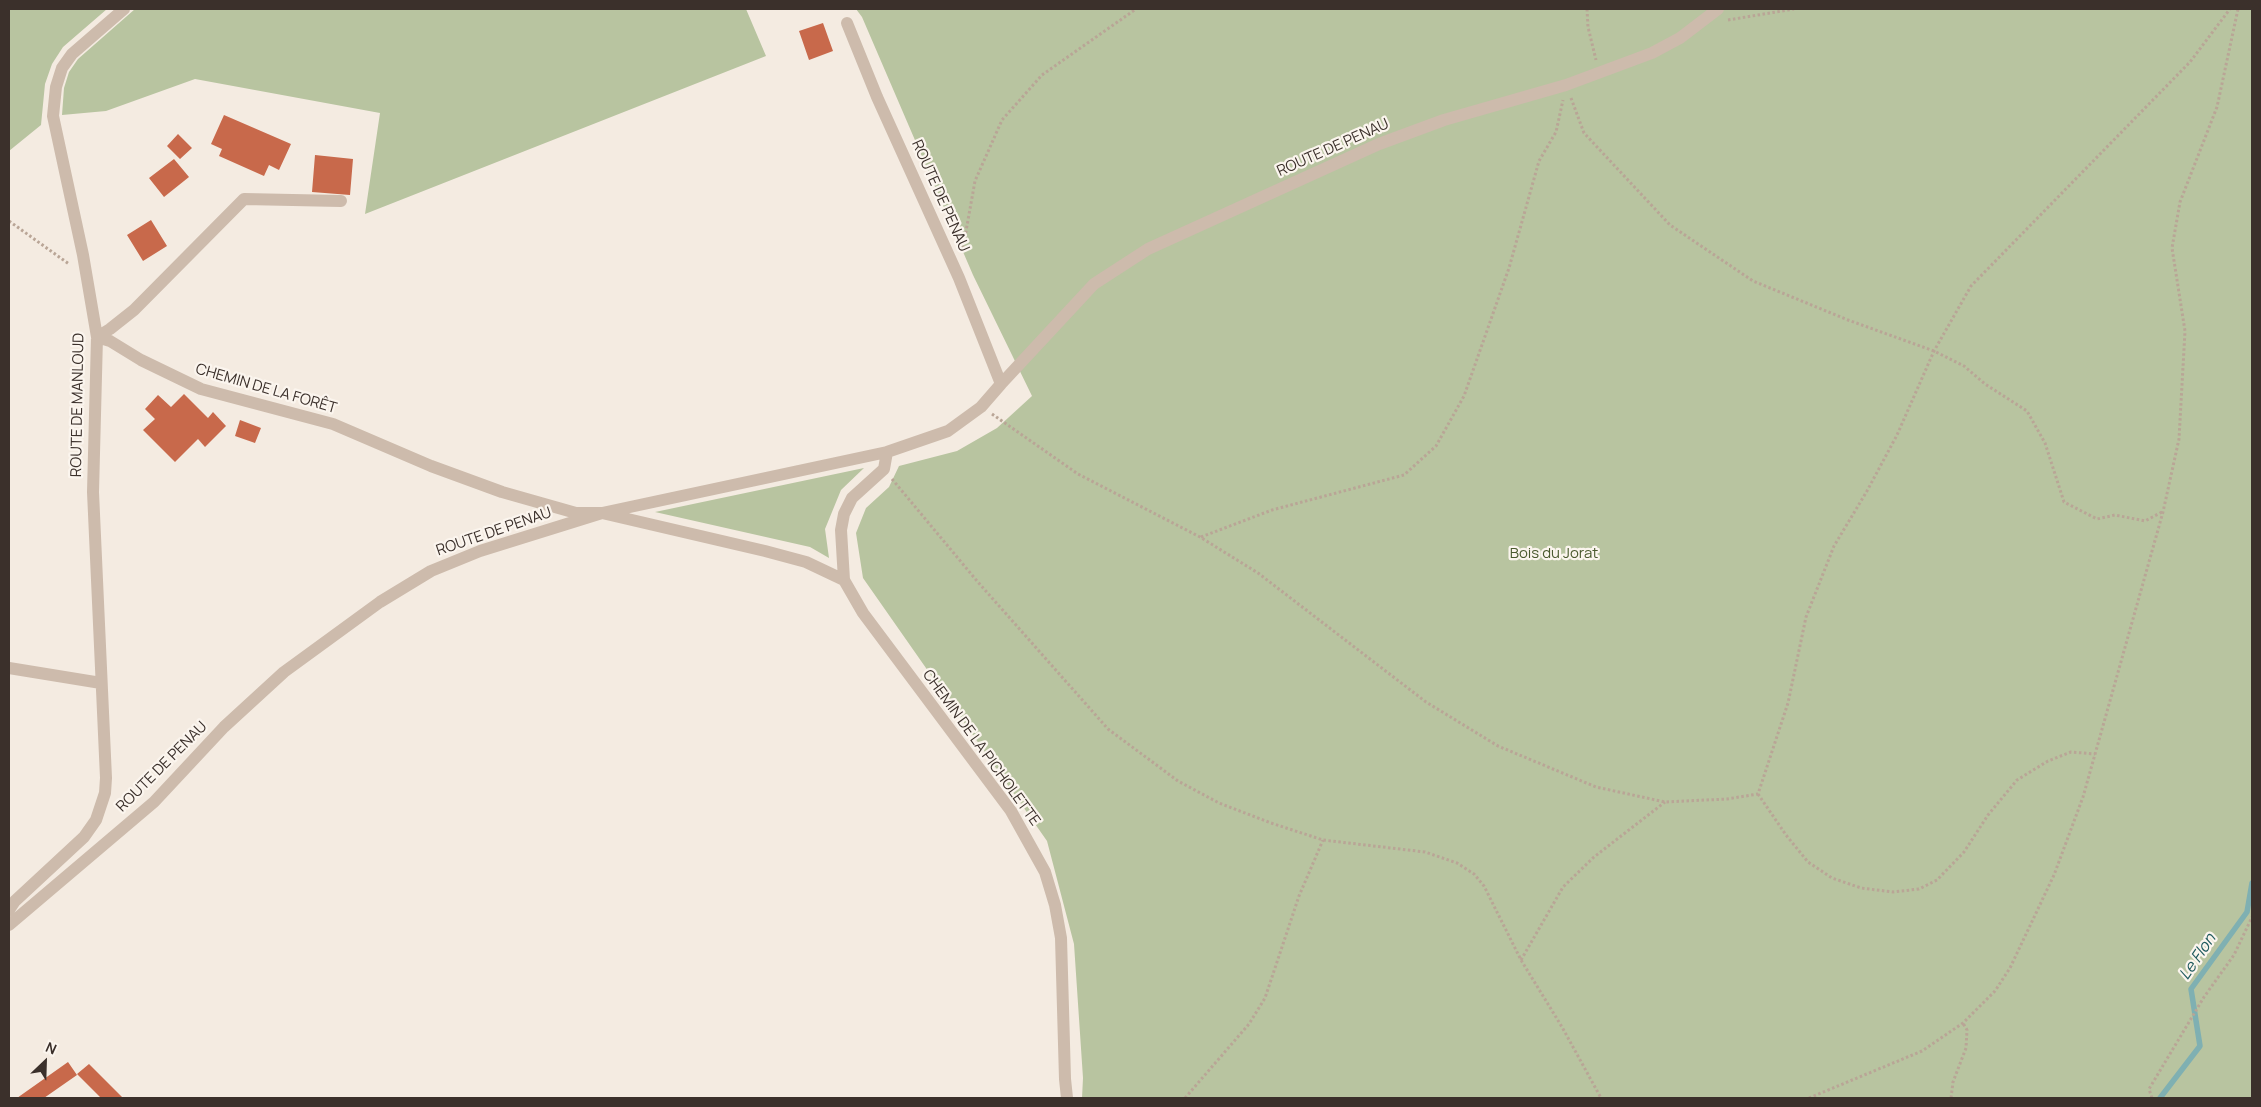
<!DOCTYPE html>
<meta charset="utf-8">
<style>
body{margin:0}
#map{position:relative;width:2261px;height:1107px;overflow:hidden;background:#f4ebe1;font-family:Manrope,sans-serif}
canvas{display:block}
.frame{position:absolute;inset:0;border:10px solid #3b302b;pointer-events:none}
.north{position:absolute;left:20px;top:1037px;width:50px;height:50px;-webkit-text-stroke:4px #fbf5ee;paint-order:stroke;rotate:24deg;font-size:14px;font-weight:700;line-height:20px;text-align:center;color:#3b302b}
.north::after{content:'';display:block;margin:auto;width:18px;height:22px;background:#3b302b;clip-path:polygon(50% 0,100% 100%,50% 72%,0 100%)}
</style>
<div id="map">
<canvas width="2261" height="1107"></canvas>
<div class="frame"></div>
<div class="north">N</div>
</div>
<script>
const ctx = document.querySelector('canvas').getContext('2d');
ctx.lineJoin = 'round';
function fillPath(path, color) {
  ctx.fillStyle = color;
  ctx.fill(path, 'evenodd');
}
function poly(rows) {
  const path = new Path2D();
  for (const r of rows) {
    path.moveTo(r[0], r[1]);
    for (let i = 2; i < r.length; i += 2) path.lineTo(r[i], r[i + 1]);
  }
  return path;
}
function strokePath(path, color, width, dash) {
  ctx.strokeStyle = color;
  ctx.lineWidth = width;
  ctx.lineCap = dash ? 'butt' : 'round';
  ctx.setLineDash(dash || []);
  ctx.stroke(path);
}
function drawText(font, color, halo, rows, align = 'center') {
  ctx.font = font + ' Manrope,sans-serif';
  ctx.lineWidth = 4.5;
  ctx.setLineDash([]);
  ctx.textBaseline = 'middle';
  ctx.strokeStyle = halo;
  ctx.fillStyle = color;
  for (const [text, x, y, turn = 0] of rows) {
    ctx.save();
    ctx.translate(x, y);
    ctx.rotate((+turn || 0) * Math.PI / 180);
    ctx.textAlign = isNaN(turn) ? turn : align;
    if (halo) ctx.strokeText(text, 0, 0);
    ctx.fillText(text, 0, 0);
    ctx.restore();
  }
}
fillPath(poly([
 [9,9,107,9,63,47,52,64,45,84,41,125,9,151],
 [135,9,746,9,766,56,365,214,380,113,195,79,106,111,62,115,64,88,69,72,78,59],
 [856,9,2252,9,2252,1098,1082,1098,1083,1078,1074,944,1047,841,863,578,856,533,866,508,889,487,899,466,957,451,997,428,1032,396,973,275,862,17],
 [864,468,841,490,825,529,829,558,810,547,655,512]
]), '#b8c4a0');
strokePath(poly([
 [2160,1098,2200,1046,2191,989,2247,912,2252,883]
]), '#7fb0b2', 5.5);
fillPath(poly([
 [823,23,833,51,809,60,799,31],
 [224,115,291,144,279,170,269,165,264,176,219,156,222,149,211,144],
 [178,134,192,148,180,159,167,146],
 [315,155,353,159,350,195,312,192],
 [174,159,189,177,164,197,149,178],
 [151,220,167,246,143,261,127,235],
 [184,394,208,418,213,412,226,426,205,447,198,439,175,462,143,430,155,419,145,409,158,395,171,407],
 [240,420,261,428,255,443,235,436],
 [68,1062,77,1075,44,1098,17,1098],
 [89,1064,123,1098,101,1098,77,1074]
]), '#c8694b');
strokePath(poly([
 [1587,9,1588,27,1596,60],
 [1728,20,1794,9],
 [1571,98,1584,133,1670,225,1753,281,1848,320,1934,351,1964,366,1985,384,2027,411,2045,443,2064,502,2097,519,2115,515,2145,521,2162,512],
 [9,221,69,264],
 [963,248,975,181,1002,120,1042,75,1136,9],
 [992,414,1078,474,1200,537,1258,573,1426,702,1498,746,1596,787,1665,802,1727,799,1758,794,1788,703,1806,617,1834,546,1867,491,1897,435,1934,351,1971,286,2190,62,2230,9],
 [892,479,977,581,1108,729,1178,781,1219,803,1271,823,1323,840,1425,852,1457,863,1474,874,1484,886,1521,960,1562,1027,1601,1098],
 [1201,537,1272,510,1404,475,1436,446,1464,396,1509,268,1539,161,1556,132,1563,100],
 [1758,794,1786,835,1808,862,1832,878,1861,888,1893,892,1919,889,1937,880,1964,852,1988,815,2017,780,2048,761,2071,752,2095,754],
 [1521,960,1563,887,1594,857,1665,802],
 [1185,1098,1249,1024,1265,998,1299,896,1323,840],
 [1809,1098,1922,1051,1963,1023,1995,991,2010,968,2054,875,2083,797,2163,512,2179,439,2185,331,2172,248,2180,202,2217,107,2238,9],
 [1951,1098,1953,1082,1966,1048,1967,1030,1963,1023],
 [2152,1098,2149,1089,2204,997,2234,955,2252,917]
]), '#b9a596', 3, [2.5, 2.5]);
strokePath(poly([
 [97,337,110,341,141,360,201,389,333,424,431,466,502,492,576,513,602,513,765,551,806,562,844,580],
 [97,337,110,329,134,310,244,199,341,201],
 [1001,384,1094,284,1148,249,1379,144,1444,120,1566,85,1652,53,1680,38,1718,9],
 [887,452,884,469,852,498,844,514,841,530,844,580,863,613,1011,811,1045,872,1055,905,1061,938,1065,1079,1067,1098],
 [9,668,101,683],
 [9,910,15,901,84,837,96,820,105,793,106,778,93,492,97,337,83,255,53,116,56,87,62,68,72,54,124,9],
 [9,925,154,802,224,727,284,672,380,602,431,571,480,551,602,513,887,452,948,431,981,407,1001,384,959,278,877,97,847,23]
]), '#cdbbac', 12);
drawText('15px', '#3b302b', '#fbf5ee', [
 ["ROUTE DE PENAU",1333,148,-24],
 ["ROUTE DE PENAU",940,196,66],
 ["CHEMIN DE LA FORÊT",266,389,16],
 ["ROUTE DE MANLOUD",78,405,-89],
 ["ROUTE DE PENAU",494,532,-19],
 ["CHEMIN DE LA PICHOLETTE",981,748,54],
 ["ROUTE DE PENAU",162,767,-45]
]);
drawText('15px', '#4a5a2e', '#fbf5ee', [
 ["Bois du Jorat",1554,554]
]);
drawText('italic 16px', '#1f5a5e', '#fbf5ee', [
 ["Le Flon",2198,957,-56]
]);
</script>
